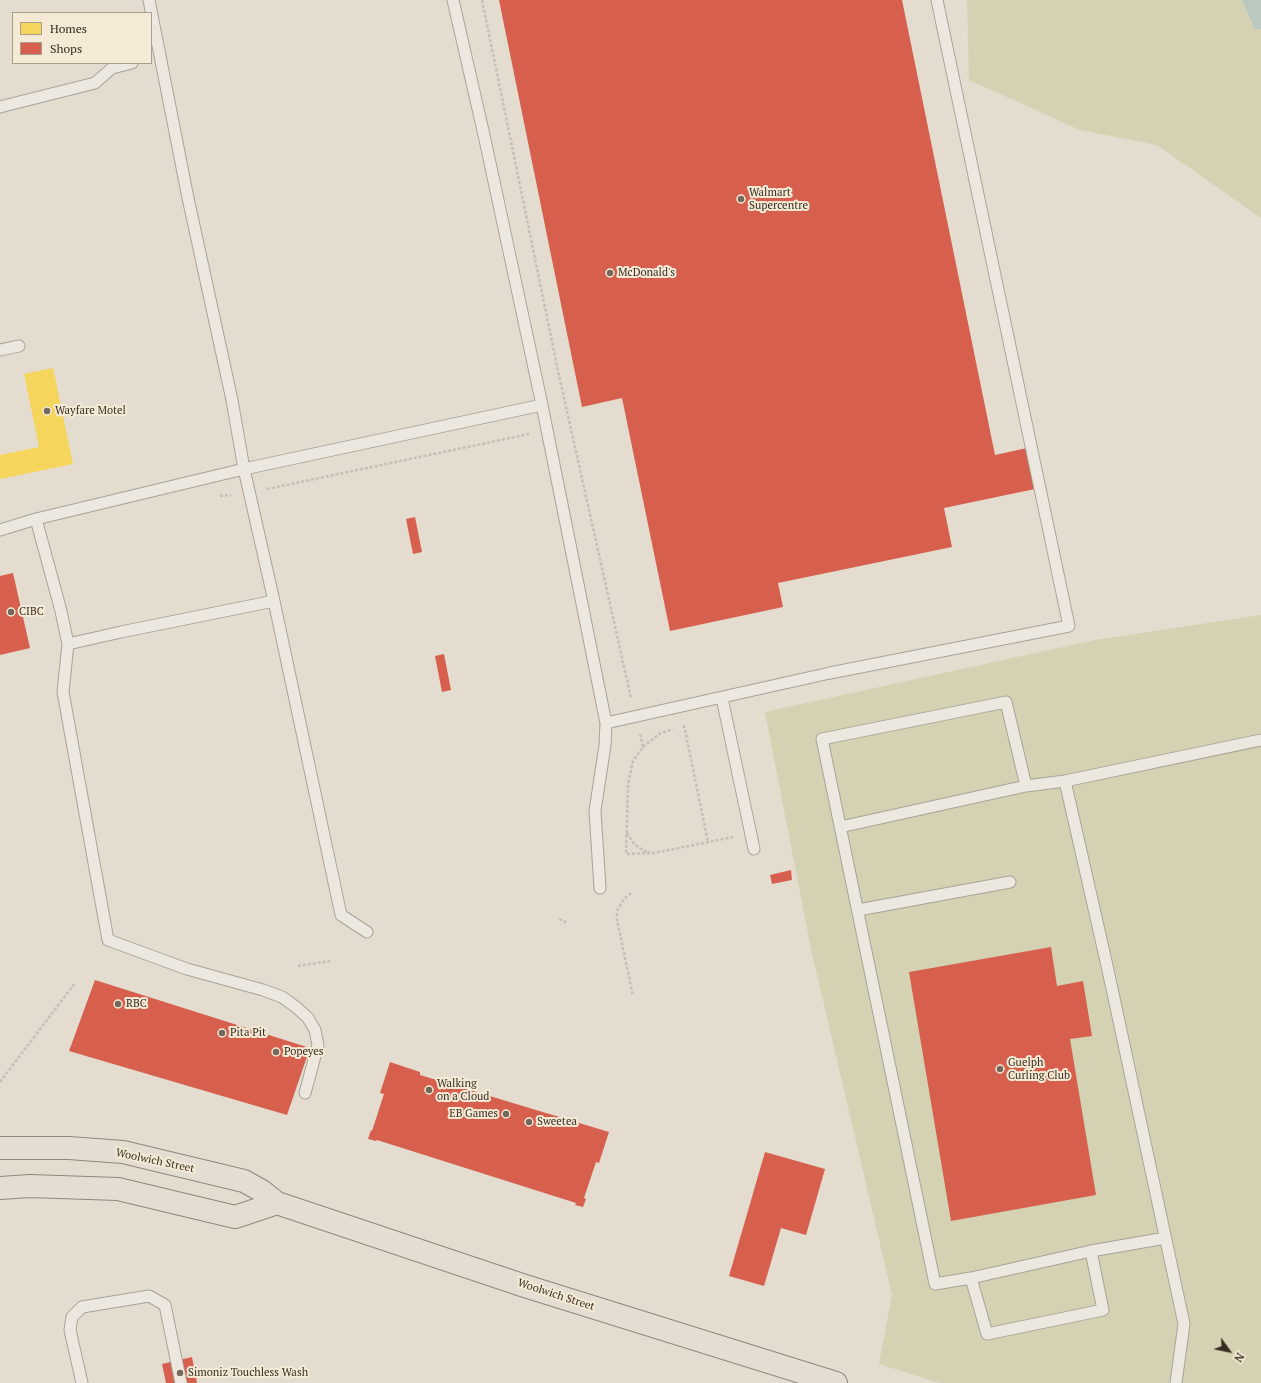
<!DOCTYPE html>
<style>
body{margin:0}
#map{position:relative;width:1261px;height:1383px;overflow:hidden;background:#e4dccf;font-family:"PT Serif",serif}
canvas{display:block}
.legend{position:absolute;left:12px;top:12px;width:140px;height:52px;box-sizing:border-box;background:#f4ead6;border:1px solid #a99e8d;margin:0;padding:5px 7px;list-style:none;font-size:12px;color:#382b20}
.legend li{display:flex;align-items:center;gap:8px;height:20px}
.legend b{width:20px;border:1px solid #a99e8d}
.north{position:absolute;left:1209px;top:1331px;width:40px;height:40px;-webkit-text-stroke:3px #f4ead6;paint-order:stroke;rotate:123deg;font-size:11px;font-weight:700;line-height:16px;text-align:center;color:#382b20}
.north::after{content:'';display:block;margin:auto;width:14px;height:18px;background:#382b20;clip-path:polygon(50% 0,100% 100%,50% 72%,0 100%)}
</style>
<div id="map">
<canvas width="1261" height="1383"></canvas>
<ul class="legend">
<li><b style="height:11px;background:#f6d55c"></b>Homes</li>
<li><b style="height:11px;background:#d6604d"></b>Shops</li>
</ul>
<div class="north">N</div>
</div>
<script>
const ctx = document.querySelector('canvas').getContext('2d');
ctx.lineJoin = 'round';
function fillPath(path, color) {
  ctx.fillStyle = color;
  ctx.fill(path, 'evenodd');
}
function poly(rows) {
  const path = new Path2D();
  for (const r of rows) {
    path.moveTo(r[0], r[1]);
    for (let i = 2; i < r.length; i += 2) path.lineTo(r[i], r[i + 1]);
  }
  return path;
}
function strokePath(path, color, width, dash) {
  ctx.strokeStyle = color;
  ctx.lineWidth = width;
  ctx.lineCap = dash ? 'butt' : 'round';
  ctx.setLineDash(dash || []);
  ctx.stroke(path);
}
function drawText(font, color, halo, rows, align = 'center') {
  ctx.font = font + ' "PT Serif",serif';
  ctx.lineWidth = 4;
  ctx.setLineDash([]);
  ctx.textBaseline = 'middle';
  ctx.strokeStyle = halo;
  ctx.fillStyle = color;
  for (const [text, x, y, turn = 0] of rows) {
    ctx.save();
    ctx.translate(x, y);
    ctx.rotate((+turn || 0) * Math.PI / 180);
    ctx.textAlign = isNaN(turn) ? turn : align;
    if (halo) ctx.strokeText(text, 0, 0);
    ctx.fillText(text, 0, 0);
    ctx.restore();
  }
}
fillPath(poly([
 [967,0,1242,0,1255,30,1261,29,1261,218,1157,145,1080,130,969,80],
 [1261,615,1261,1383,939,1383,879,1364,892,1295,811,949,765,712,1095,640]
]), '#d4d2b2');
fillPath(poly([
 [1242,0,1261,0,1261,29,1255,30]
]), '#bac8bf');
fillPath(poly([
 [53,368,73,464,0,479,0,455,39,447,24,374]
]), '#f6d55c');
fillPath(poly([
 [499,0,902,0,995,455,1027,448,1035,489,944,508,952,547,778,583,783,607,670,631,622,398,582,407],
 [415,517,422,552,413,554,406,519],
 [13,573,30,648,0,655,0,576],
 [444,654,451,690,442,692,435,656],
 [791,870,792,880,772,884,770,875],
 [1051,947,1057,986,1083,981,1092,1036,1070,1039,1096,1195,951,1221,909,972],
 [95,980,310,1048,287,1115,69,1051],
 [390,1062,420,1072,420,1075,609,1132,599,1163,596,1162,584,1198,586,1199,583,1207,575,1205,576,1203,377,1140,376,1141,368,1139,371,1130,372,1131,384,1094,380,1093],
 [765,1152,825,1169,806,1235,781,1228,764,1286,729,1276],
 [192,1357,197,1383,166,1383,162,1364]
]), '#d6604d');
const service = poly([
 [149,0,188,198,232,400,244,469,542,405,484,135,453,0],
 [0,107,95,83,112,68,132,63],
 [0,350,19,346],
 [542,405,606,723,605,745,595,811,600,888],
 [36,519,61,611,68,644,63,692,108,940,187,969,263,990,282,997,296,1007,308,1018,315,1030,318,1045,305,1093],
 [0,530,36,519,244,469,274,601,341,915,367,932],
 [68,644,121,632,274,601],
 [722,698,754,849],
 [606,723,830,673,1069,626,937,0],
 [1026,786,1065,781],
 [840,827,1026,786,1006,702,822,739,935,1284,971,1278,1091,1251,1166,1238],
 [858,910,1010,882],
 [971,1278,987,1334,1103,1310,1091,1251],
 [82,1383,70,1330,72,1317,82,1307,149,1296,165,1305,181,1383],
 [1176,1383,1184,1324,1108,970,1065,781,1261,740]
]);
const primary = poly([
 [0,1148,69,1148,123,1152,244,1181,262,1191,277,1203,525,1286,836,1383],
 [0,1188,30,1186,118,1189,235,1217,277,1203]
]);
strokePath(service, '#a9a298', 13);
strokePath(primary, '#8f877f', 24);
strokePath(poly([
 [482,0,558,371,631,698],
 [267,489,529,434],
 [220,496,231,495],
 [684,725,708,842],
 [640,734,643,747,633,761,628,784,626,854,654,853,733,837],
 [643,747,659,734,673,729],
 [627,833,634,844,644,851,650,852],
 [631,893,626,897,622,902,617,911,617,920,633,996],
 [559,919,568,923],
 [298,966,330,961],
 [0,1082,75,983]
]), '#c5bfb7', 2.5, [3, 2]);
strokePath(service, '#ece8e0', 11);
strokePath(primary, '#e3ddd2', 22);
for (const [x, y, r, color] of [
 [741,199,4,"#74695d"],
 [610,273,4,"#74695d"],
 [47,411,4,"#74695d"],
 [11,612,4,"#74695d"],
 [118,1004,4,"#74695d"],
 [222,1033,4,"#74695d"],
 [276,1052,4,"#74695d"],
 [1000,1069,4,"#74695d"],
 [429,1090,4,"#74695d"],
 [506,1114,4,"#74695d"],
 [529,1122,4,"#74695d"],
 [180,1373,4,"#74695d"]
]) {
  const dot = new Path2D();
  dot.arc(x, y, r, 0, 2 * Math.PI);
  ctx.fillStyle = color;
  ctx.fill(dot);
  strokePath(dot, '#f4ead6', 1.5);
}
drawText('11px', '#382b20', '#f4ead6', [
 ["Walmart",749,193],
 ["Supercentre",749,206],
 ["McDonald's",618,273],
 ["Wayfare Motel",55,411],
 ["CIBC",19,612],
 ["RBC",126,1004],
 ["Pita Pit",230,1033],
 ["Popeyes",284,1052],
 ["Guelph",1008,1063],
 ["Curling Club",1008,1076],
 ["Walking",437,1084],
 ["on a Cloud",437,1097],
 ["EB Games",498,1114,"right"],
 ["Sweetea",537,1122],
 ["Simoniz Touchless Wash",188,1373]
], 'left');
drawText('11px', '#382b20', '#f4ead6', [
 ["Woolwich Street",155,1161,12],
 ["Woolwich Street",556,1295,18]
]);
</script>
